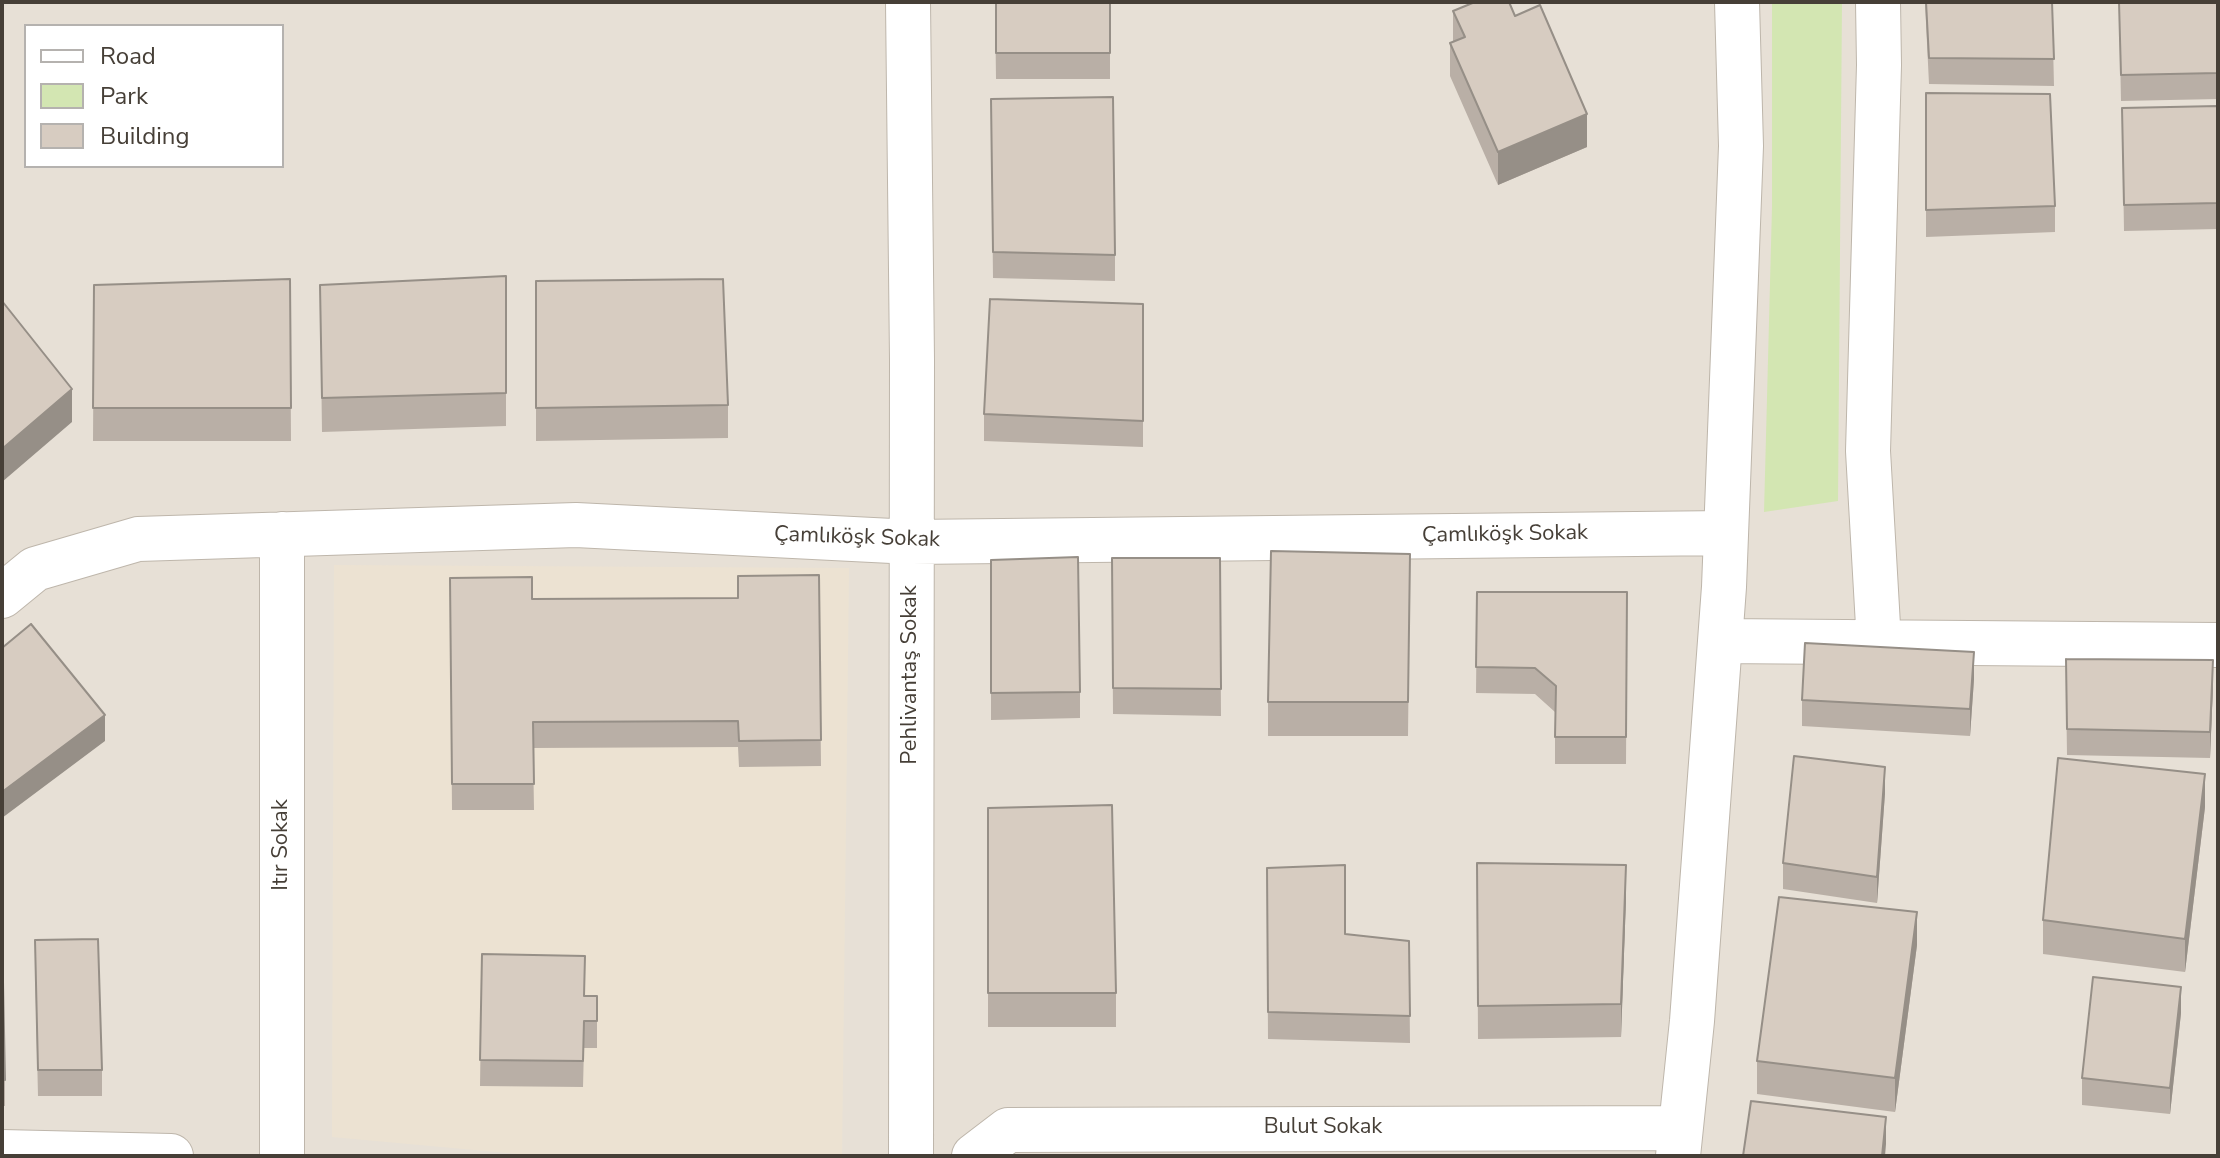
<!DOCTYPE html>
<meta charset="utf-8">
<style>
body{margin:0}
#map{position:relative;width:2220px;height:1158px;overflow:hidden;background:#f3efe8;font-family:"Nunito Sans",sans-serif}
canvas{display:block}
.frame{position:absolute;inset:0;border:4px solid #463f37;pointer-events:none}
.legend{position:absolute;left:24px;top:24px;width:260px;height:144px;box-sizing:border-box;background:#fff;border:2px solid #b5b2af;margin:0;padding:10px 14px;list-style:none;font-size:24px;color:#463f37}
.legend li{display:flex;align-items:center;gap:16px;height:40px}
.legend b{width:40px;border:2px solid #b5b2af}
</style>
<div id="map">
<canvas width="2220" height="1158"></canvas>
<div class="frame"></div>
<ul class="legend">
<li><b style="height:10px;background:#fff"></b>Road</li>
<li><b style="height:22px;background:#d3e6b2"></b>Park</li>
<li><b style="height:22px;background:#d7ccc1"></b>Building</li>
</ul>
</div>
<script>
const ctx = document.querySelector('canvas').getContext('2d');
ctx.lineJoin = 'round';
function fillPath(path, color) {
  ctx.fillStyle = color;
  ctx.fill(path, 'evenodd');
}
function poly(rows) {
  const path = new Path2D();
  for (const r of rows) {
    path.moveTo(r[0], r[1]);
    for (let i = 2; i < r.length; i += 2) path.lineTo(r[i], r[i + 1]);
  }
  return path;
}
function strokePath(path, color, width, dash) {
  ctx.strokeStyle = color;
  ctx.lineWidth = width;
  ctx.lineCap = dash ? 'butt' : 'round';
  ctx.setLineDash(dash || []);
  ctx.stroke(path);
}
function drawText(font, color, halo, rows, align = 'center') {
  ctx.font = font + ' "Nunito Sans",sans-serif';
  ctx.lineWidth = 6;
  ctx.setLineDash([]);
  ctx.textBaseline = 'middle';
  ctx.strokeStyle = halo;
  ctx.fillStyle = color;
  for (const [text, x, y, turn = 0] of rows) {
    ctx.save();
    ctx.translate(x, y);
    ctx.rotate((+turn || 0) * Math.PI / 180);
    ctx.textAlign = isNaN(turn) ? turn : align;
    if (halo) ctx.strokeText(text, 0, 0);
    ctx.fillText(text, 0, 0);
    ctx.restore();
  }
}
fillPath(poly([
 [2,2,2218,2,2218,1156,2,1156],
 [26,26,282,26,282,166,26,166]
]), '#e7e0d6');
fillPath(poly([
 [334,565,849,568,842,1156,540,1156,332,1137]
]), '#ece2d2');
fillPath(poly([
 [1772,2,1842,2,1838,501,1764,512,1772,207]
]), '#d3e6b2');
const minor = poly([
 [908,2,912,360,911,1156],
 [1878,2,1879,65,1868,451,1879,643],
 [282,534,282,1156],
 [2,596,35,569,138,539,576,525,912,542,1726,533],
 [1720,641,2218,645],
 [2,1152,171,1156],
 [974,1156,1008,1130,1681,1128],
 [1678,1156,1692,1021,1724,587,1741,146,1737,2]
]);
strokePath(minor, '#beb6ab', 46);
strokePath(minor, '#fff', 44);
fillPath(poly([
 [995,2,1110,2,1110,79,996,79],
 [1925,2,2052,2,2054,86,1929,84],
 [2119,2,2218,2,2218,99,2121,101],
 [1453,11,1515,16,1587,147,1498,185,1450,76,1450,43,1453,42],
 [1926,93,2055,206,2055,232,1926,237],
 [991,99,1115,255,1115,281,993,278],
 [2218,106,2218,229,2124,231,2122,108],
 [506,276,506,426,322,432,320,285],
 [290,279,291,441,93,441,94,285],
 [536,281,728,405,728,438,536,441],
 [1143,304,1143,447,984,441,984,414],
 [1410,554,1408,736,1268,736,1268,702],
 [1112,558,1220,558,1221,716,1113,714],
 [991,560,1080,692,1080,718,991,720],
 [819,575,821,766,739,767,738,747,533,748,534,810,452,810,450,578,532,599,738,598],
 [1477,592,1627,592,1626,764,1555,764,1555,712,1535,694,1476,693],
 [1974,679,1970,736,1802,726,1802,700],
 [2066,685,2213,686,2210,758,2067,755],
 [1885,793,1877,903,1783,889,1783,863],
 [2205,807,2185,972,2043,954,2043,920],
 [988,808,1116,993,1116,1027,988,1027],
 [1477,863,1626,898,1621,1037,1478,1039],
 [1267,868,1345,934,1409,941,1410,1043,1268,1039],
 [1917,945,1895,1112,1757,1094,1757,1061],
 [482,954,585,996,597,996,597,1048,584,1048,583,1087,480,1086],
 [35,966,102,1070,102,1096,38,1096],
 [2,982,5,1080,5,1106,2,1106],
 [2181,1013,2170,1114,2082,1105,2082,1078]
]), '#b9afa6');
fillPath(poly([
 [1587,114,1587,147,1498,185,1498,152],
 [72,389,72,422,2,482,2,449],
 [1974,652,1974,679,1970,736,1970,709],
 [2213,660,2213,686,2210,758,2210,732],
 [105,715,105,741,2,818,2,792],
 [1885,767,1885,793,1877,903,1877,877],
 [2205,774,2205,807,2185,972,2185,939],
 [1626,865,1626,898,1621,1037,1621,1004],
 [1917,912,1917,945,1895,1112,1895,1078],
 [2181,987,2181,1013,2170,1114,2170,1088],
 [1886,1117,1886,1144,1885,1156,1882,1156]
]), '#968f87');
const building = poly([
 [996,2,1110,2,1110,53,996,53,996,2],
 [1475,2,1509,2,1515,16,1540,5,1587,114,1498,152,1450,43,1465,37,1453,11,1475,2],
 [1926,2,2052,2,2054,59,1929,58,1926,2],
 [2119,2,2218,2,2218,73,2121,75,2119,2],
 [1926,93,2050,94,2055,206,1926,210,1926,93],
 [1113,97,1115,255,993,252,991,99,1113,97],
 [2218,106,2218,203,2124,205,2122,108,2218,106],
 [506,276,506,393,322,398,320,285,506,276],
 [290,279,291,408,93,408,94,285,290,279],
 [723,279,728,405,536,408,536,281,723,279],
 [990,299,1143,304,1143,421,984,414,990,299],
 [2,301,72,389,2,449,2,301],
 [1271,551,1410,554,1408,702,1268,702,1271,551],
 [1078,557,1080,692,991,693,991,560,1078,557],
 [1112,558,1220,558,1221,689,1113,688,1112,558],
 [819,575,821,740,739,741,738,721,533,722,534,784,452,784,450,578,532,577,532,599,738,598,738,576,819,575],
 [1477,592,1627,592,1626,737,1555,737,1556,686,1535,668,1476,667,1477,592],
 [31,624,105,715,2,792,2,648,31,624],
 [1805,643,1974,652,1970,709,1802,700,1805,643],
 [2066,659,2213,660,2210,732,2067,729,2066,659],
 [1794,756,1885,767,1877,877,1783,863,1794,756],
 [2058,758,2205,774,2185,939,2043,920,2058,758],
 [1112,805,1116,993,988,993,988,808,1112,805],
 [1477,863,1626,865,1621,1004,1478,1006,1477,863],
 [1345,865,1345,934,1409,941,1410,1016,1268,1012,1267,868,1345,865],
 [1779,897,1917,912,1895,1078,1757,1061,1779,897],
 [98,939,102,1070,38,1070,35,940,98,939],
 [482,954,585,956,584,996,597,996,597,1021,584,1021,583,1061,480,1060,482,954],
 [2093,977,2181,987,2170,1088,2082,1078,2093,977],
 [2,982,3,982,5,1080,2,1080,2,982],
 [1751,1101,1886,1117,1882,1156,1743,1156,1751,1101]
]);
fillPath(building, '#d7ccc1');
strokePath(building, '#968f87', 2);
drawText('22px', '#463f37', '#fff', [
 ["Çamlıköşk Sokak",1505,535,-1],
 ["Çamlıköşk Sokak",857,538,2],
 ["Pehlivantaş Sokak",911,675,-90],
 ["Itır Sokak",282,845,-90],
 ["Bulut Sokak",1323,1128]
]);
</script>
